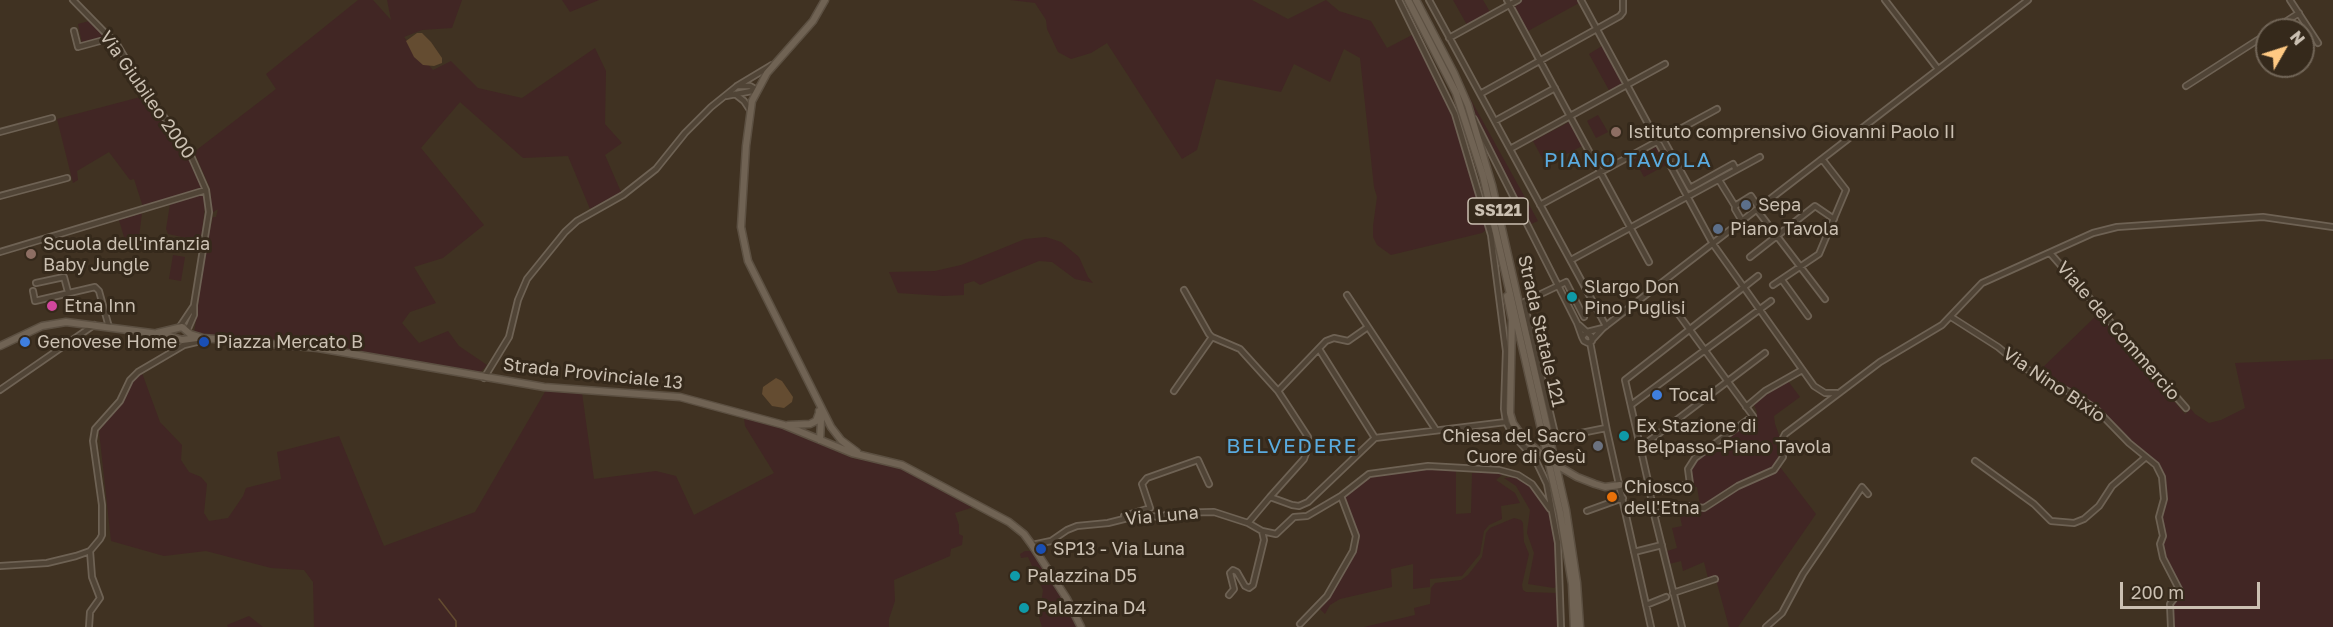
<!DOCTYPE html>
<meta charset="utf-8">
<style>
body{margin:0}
#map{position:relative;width:2333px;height:627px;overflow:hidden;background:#403222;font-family:"Golos Text",sans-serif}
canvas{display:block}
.north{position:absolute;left:2255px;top:18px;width:60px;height:60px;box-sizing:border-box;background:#35291b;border:2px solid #716557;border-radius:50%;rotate:51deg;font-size:16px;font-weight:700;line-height:24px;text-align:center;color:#cbc0b2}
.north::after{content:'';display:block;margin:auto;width:21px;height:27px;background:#ffc983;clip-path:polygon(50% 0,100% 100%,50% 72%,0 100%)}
.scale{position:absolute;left:2120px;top:582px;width:140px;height:27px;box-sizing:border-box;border:3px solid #cbc0b2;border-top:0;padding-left:8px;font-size:18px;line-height:21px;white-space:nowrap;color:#cbc0b2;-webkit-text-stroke:4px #35291b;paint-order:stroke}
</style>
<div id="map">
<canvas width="2333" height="627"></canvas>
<div class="north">N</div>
<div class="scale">200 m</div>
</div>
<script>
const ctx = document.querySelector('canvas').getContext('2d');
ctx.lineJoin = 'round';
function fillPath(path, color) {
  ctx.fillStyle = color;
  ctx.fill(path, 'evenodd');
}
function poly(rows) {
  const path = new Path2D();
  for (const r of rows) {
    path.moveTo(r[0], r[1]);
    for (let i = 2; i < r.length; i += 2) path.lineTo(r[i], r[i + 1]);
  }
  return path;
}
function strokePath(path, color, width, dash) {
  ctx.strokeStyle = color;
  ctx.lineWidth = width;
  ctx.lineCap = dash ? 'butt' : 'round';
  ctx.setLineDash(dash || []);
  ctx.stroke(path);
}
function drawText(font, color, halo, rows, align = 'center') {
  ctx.font = font + ' "Golos Text",sans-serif';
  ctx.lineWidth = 6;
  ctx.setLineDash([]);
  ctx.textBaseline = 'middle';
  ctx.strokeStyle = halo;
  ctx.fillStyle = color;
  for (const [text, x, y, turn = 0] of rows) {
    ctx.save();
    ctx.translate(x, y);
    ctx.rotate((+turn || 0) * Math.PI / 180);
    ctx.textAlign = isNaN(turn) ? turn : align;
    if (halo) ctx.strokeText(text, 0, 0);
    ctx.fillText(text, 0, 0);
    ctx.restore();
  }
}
fillPath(poly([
 [358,0,373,0,391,20,387,0,462,0,452,28,422,30,404,37,433,70,451,61,478,88,522,98,595,48,606,71,605,124,622,143,605,155,621,192,590,209,568,156,523,158,460,102,421,148,484,225,443,258,414,267,436,303,410,312,402,323,419,343,448,331,459,346,487,365,480,373,321,346,194,334,206,248,213,217,216,217,218,209,212,213,210,188,194,152,276,89,266,74],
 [562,0,599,0,570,12],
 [1010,0,1252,0,1288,19,1326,0,1339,11,1371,21,1387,48,1412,35,1441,92,1456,126,1486,230,1482,233,1391,255,1377,245,1373,237,1373,226,1377,197,1374,187,1360,58,1344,49,1330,82,1294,64,1281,92,1216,79,1197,150,1182,159,1107,43,1091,53,1071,59,1058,52,1047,29,1046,20,1035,3],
 [1453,0,1483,0,1490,12,1467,25],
 [1522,0,1577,0,1579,3,1528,31,1515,7],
 [89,21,105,36,82,43,78,24],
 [1602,46,1623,85,1610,92,1589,54],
 [1460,80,1538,221,1531,224,1477,120],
 [144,96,184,146,202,187,199,191,143,207,134,179,130,180,109,152,77,171,78,180,73,183,57,119],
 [1598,115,1608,132,1596,138,1587,121],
 [1569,122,1582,146,1546,165,1533,141],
 [1656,147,1666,165,1644,177,1634,159],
 [200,195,206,197,201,241,168,234,166,229,170,204],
 [142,213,138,245,126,244,119,220],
 [1046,237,1061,242,1079,257,1088,277,1093,283,1075,279,1052,262,1039,261,980,285,974,281,964,284,964,295,943,296,898,293,889,272,935,271,961,265,1025,239],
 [173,255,185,257,181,281,169,279],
 [2098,314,2185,414,2191,409,2195,414,2209,423,2221,420,2245,408,2235,363,2333,359,2333,627,2173,627,2171,606,2184,591,2166,562,2162,546,2164,537,2161,519,2166,500,2164,478,2157,462,2125,438,2110,419,2094,404,2037,373],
 [142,373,160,422,182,445,181,460,189,472,201,477,207,484,204,513,209,521,228,518,243,496,246,488,281,479,277,452,339,436,384,546,475,512,546,390,582,393,594,479,656,471,676,476,694,515,774,473,745,426,744,418,786,429,852,458,898,467,974,507,955,513,959,525,959,534,963,536,962,545,951,549,950,556,894,580,895,601,889,619,889,627,314,627,313,582,304,570,271,568,206,551,164,556,111,541,99,431,122,402,133,381],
 [1788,381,1800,397,1774,416,1775,424,1779,435,1781,453,1778,463,1770,471,1742,482,1706,504,1700,505,1697,487,1694,487,1691,470,1698,459,1755,418,1757,412,1754,405,1757,400,1774,388],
 [1780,467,1816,514,1738,627,1729,627,1715,576,1708,578,1704,562,1683,571,1681,561,1669,564,1667,551,1677,548,1672,528,1682,526,1679,511,1688,509,1702,512,1743,485,1773,474],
 [1422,469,1456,470,1456,514,1471,513,1472,473,1501,472,1512,474,1503,474,1496,480,1515,493,1520,503,1501,506,1502,519,1489,525,1484,531,1480,554,1462,576,1430,579,1430,587,1413,589,1413,564,1391,569,1392,587,1340,599,1330,605,1325,614,1320,609,1321,604,1355,550,1360,538,1345,496,1371,476],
 [1518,477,1532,487,1549,510,1555,543,1558,585,1554,588,1528,584,1534,553,1527,533,1530,510,1516,486,1504,478],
 [1514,518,1521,520,1523,523,1524,542,1529,554,1522,585,1523,590,1526,592,1558,593,1558,627,1364,627,1415,615,1414,608,1430,604,1431,588,1435,583,1461,580,1468,575,1482,557,1486,533,1490,528],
 [1025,551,1032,551,1051,579,1077,627,1042,627,1039,617,1043,590,1028,557,1021,558,1020,554],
 [249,616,263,627,228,627,227,625]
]), '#412624');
fillPath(poly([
 [417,33,422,33,431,42,442,58,442,63,434,66,423,65,414,57,406,41],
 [776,378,782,381,793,397,792,402,784,408,772,406,762,394,763,387]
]), '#644c31');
strokePath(poly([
 [439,599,456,621,456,627]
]), '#644c31', 1.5);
const minor = poly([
 [73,0,118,46,146,93,188,149,206,190,209,212,194,305,194,315,187,331],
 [1399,0,1455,114,1491,235,1506,351,1504,409,1506,422,1513,435,1535,459,1547,484,1558,543,1561,627],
 [1429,0,1606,326],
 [1507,0,1649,262],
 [1581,0,1713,244,1814,386,1825,393,1837,393],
 [1885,0,1938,69],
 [2290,0,2318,43],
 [2273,30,2299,13],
 [74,31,78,47,111,38],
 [1449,38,1518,0],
 [737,86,750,86,757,90],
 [2186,86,2267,34],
 [735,94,744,101,750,110],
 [1480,94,1620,16,1623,12,1623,0],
 [726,96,757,90],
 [1474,119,1577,323,1582,337],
 [1495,121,1555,88],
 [0,132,52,118],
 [1663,139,1690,188,1733,164,1736,170],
 [1510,149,1665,64],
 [1719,180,1735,206,1735,209,1742,221],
 [0,196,67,178],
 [1540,205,1717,109],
 [1735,206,1751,196,1759,208],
 [1757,210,1825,299],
 [0,252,206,190],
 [2050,253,2186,408],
 [1750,257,1815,206,1834,219],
 [1571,260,1760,157],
 [1782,280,1808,316],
 [36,283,64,277,68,292],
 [1773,285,1819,254,1846,190,1822,159],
 [1184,290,1209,334,1212,337,1240,349,1278,391,1308,437,1308,448,1304,459,1270,497],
 [33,291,35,301,95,287,99,291,109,327],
 [1347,295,1436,430],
 [1584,317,1566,282,1524,302,1556,438,1606,428],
 [1951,317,1998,347,2021,366,2073,394,2095,408,2129,443,2156,465,2162,477,2164,499,2159,517,2163,536,2160,544,2163,558,2180,591,2170,604,2171,627],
 [1579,325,1591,336,1592,341,1588,343,1584,341,1582,337,1587,332],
 [179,328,193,307],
 [1587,332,1603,328],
 [1592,340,1603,328,2028,0],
 [1590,342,1607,431,1651,627],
 [184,345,205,340],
 [1319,349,1375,438],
 [484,378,509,337,518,300,527,279,565,232,577,221,623,195,656,169,685,133,711,107,737,86,772,65],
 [0,390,94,325],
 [1174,391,1212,337],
 [1278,391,1326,341,1334,338,1348,341,1368,327],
 [1631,405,1771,301],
 [1746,407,1765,391,1802,370],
 [1641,447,1765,353],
 [1975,461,2034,504,2051,521,2074,523,2084,519,2099,506,2112,486,2146,457],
 [1650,493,1690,484,1688,469,1695,458,1753,416,1671,304],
 [1587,511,1623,498],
 [1654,514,1689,506,1704,508,1738,486,1774,470,1783,457,1782,440,1785,434,1880,362,1942,325,1982,283,2093,233,2117,227,2263,217,2333,227],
 [1124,516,1150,508,1142,484,1147,478,1198,460,1209,484],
 [1248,523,1262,531,1276,534,1294,517,1307,516,1341,496,1369,474,1428,466,1499,470,1518,475,1532,484,1550,509],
 [1032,545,1051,541,1067,530,1077,526,1108,523,1140,515,1161,517,1170,513,1214,512,1248,523,1270,497,1292,505,1299,506,1308,502,1375,438,1506,422],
 [1634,552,1662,545],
 [0,566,47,563,76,556,90,551,100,539,102,535,102,505,93,441,95,429,120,401,130,380,138,372,184,345,184,339],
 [1673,593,1715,579],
 [1229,595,1234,589,1230,573,1233,570,1237,572,1245,586,1249,588,1253,585,1264,540,1262,531],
 [1646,605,1666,597],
 [1300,624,1327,596,1353,551,1356,536,1341,496],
 [89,627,90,612,100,598,92,577,90,551],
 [1682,627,1654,514,1648,481,1625,380,1758,276],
 [1766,627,1782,613,1803,574,1862,487,1868,494]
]);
const major = poly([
 [825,0,813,21,767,73,752,101,746,146,741,227,748,261,831,427,841,440,857,452],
 [1408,0,1456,93,1483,176,1560,512,1572,584,1574,627],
 [1416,0,1454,73,1468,105,1492,185,1566,510,1577,583,1580,627],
 [1507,296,1512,320,1510,413,1513,423,1525,440,1544,456],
 [157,333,182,327,190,334,203,338,318,348,544,387,680,397,784,425,852,453,902,465,1009,522,1024,534,1032,545,1067,599,1081,627],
 [0,346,42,326,66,322,167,335,182,340,197,338],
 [819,411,821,420,820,440],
 [788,425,810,424,816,421,819,413],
 [1560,467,1577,477,1595,484,1605,487,1620,485]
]);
strokePath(minor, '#6e6254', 8);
strokePath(major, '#5c5042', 9);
strokePath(minor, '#504436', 4.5);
strokePath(major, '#706354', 6);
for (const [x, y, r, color] of [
 [1616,132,6,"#8d6e63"],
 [1746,205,6,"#5c6f8a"],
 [1718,229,6,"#5c6f8a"],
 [31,254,6,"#8d6e63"],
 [1572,297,6,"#0f9aa8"],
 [52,306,6,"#d1479c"],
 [25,342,6,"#3f7fe0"],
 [204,342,6,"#1a4fb4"],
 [1657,395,6,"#3f7fe0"],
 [1624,436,6,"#0f9aa8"],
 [1598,446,6,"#6b7280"],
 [1612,497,6,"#e8710a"],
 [1041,549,6,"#1a4fb4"],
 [1015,576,6,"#0f9aa8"],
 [1024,608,6,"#0f9aa8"]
]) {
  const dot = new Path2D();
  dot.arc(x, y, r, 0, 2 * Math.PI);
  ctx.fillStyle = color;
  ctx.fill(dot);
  strokePath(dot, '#35291b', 2);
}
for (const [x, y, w] of [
 [1498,211,60]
]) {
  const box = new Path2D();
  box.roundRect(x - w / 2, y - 13, w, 26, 4.5);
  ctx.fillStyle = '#35291b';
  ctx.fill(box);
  strokePath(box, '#cbc0b2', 1.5);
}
drawText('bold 16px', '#cbc0b2', null, [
 ["SS121",1498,211]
]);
drawText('18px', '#cbc0b2', '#35291b', [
 ["Via Giubileo 2000",147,95,55],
 ["Strada Statale 121",1541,331,77],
 ["Viale del Commercio",2118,331,49],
 ["Strada Provinciale 13",593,374,6],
 ["Via Nino Bixio",2054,385,34],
 ["Via Luna",1162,516,-5]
]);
drawText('18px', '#cbc0b2', '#35291b', [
 ["Istituto comprensivo Giovanni Paolo II",1628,132],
 ["Sepa",1758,205],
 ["Piano Tavola",1730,229],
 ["Scuola dell'infanzia",43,244],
 ["Baby Jungle",43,265],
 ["Slargo Don",1584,287],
 ["Pino Puglisi",1584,308],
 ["Etna Inn",64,306],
 ["Genovese Home",37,342],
 ["Piazza Mercato B",216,342],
 ["Tocal",1669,395],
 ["Ex Stazione di",1636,426],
 ["Belpasso-Piano Tavola",1636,447],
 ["Chiesa del Sacro",1586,436,"right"],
 ["Cuore di Gesù",1586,457,"right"],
 ["Chiosco",1624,487],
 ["dell'Etna",1624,508],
 ["SP13 - Via Luna",1053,549],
 ["Palazzina D5",1027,576],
 ["Palazzina D4",1036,608]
], 'left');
ctx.letterSpacing = '1.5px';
drawText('21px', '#5aabdf', '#35291b', [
 ["PIANO TAVOLA",1628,160],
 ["BELVEDERE",1292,446]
]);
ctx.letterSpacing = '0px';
</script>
